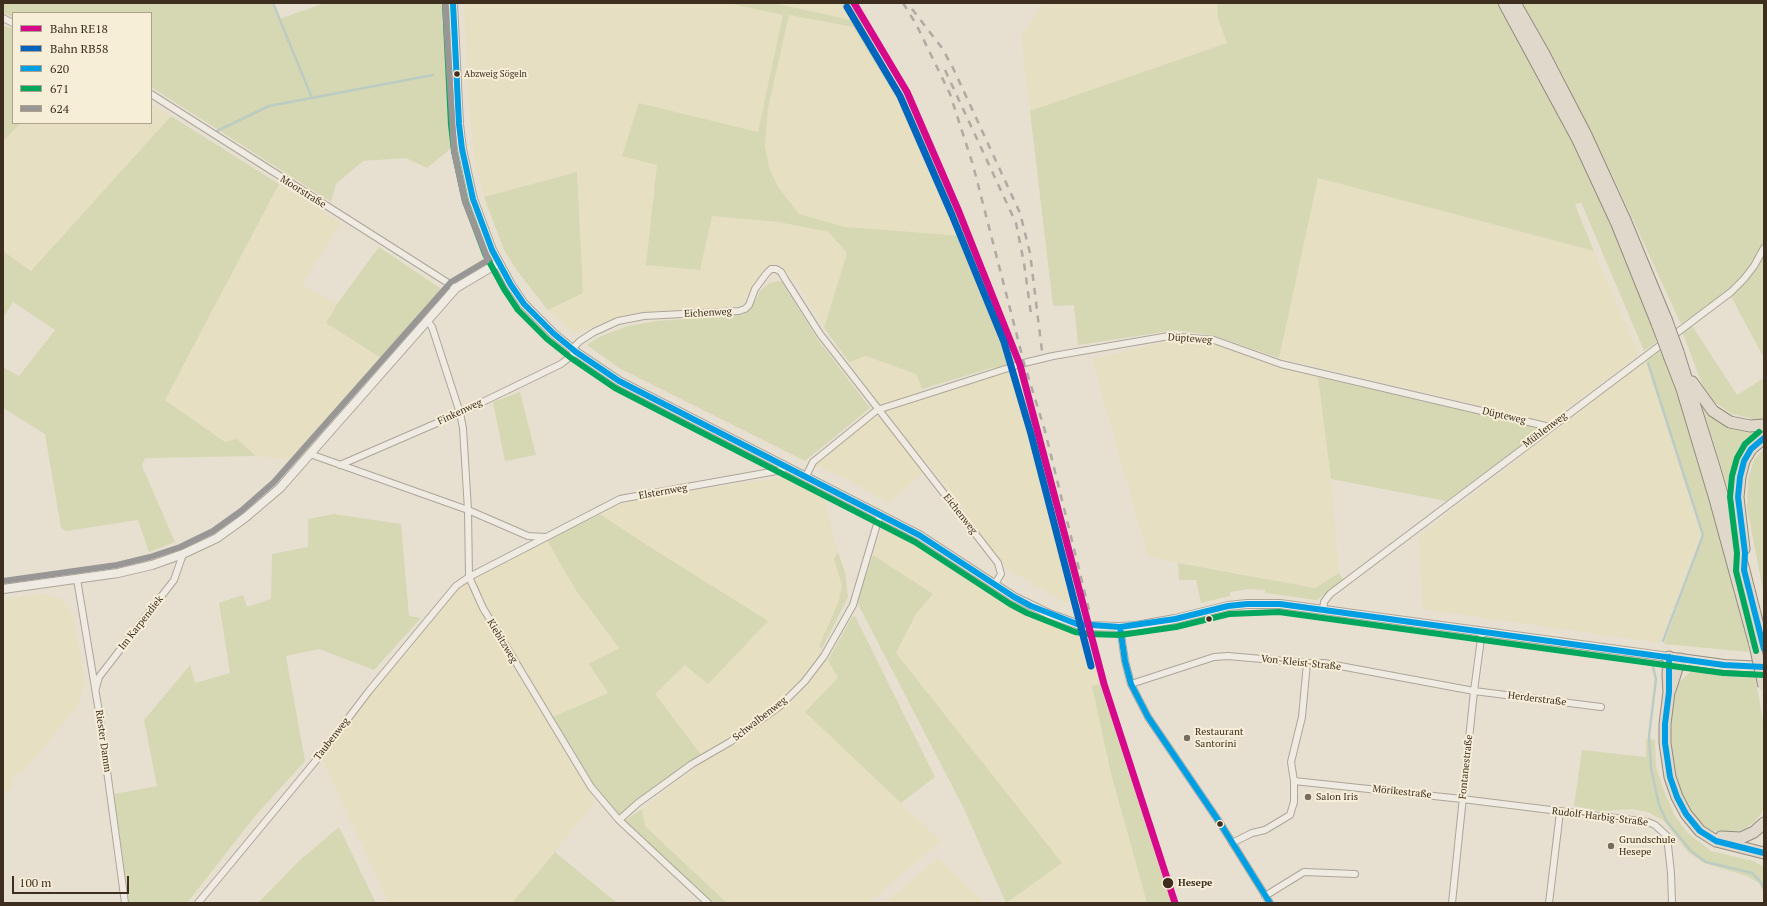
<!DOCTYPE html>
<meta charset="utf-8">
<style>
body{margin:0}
#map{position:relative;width:1767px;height:906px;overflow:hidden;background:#e7e0d1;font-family:"PT Serif",serif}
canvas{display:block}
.frame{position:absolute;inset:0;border:4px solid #3d2e20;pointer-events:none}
.legend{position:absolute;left:12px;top:12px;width:140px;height:112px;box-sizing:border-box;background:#f7eed8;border:1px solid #ada18e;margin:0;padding:5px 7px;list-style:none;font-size:12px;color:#3d2e20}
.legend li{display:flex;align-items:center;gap:8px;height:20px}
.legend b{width:20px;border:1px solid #ada18e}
.scale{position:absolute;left:12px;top:876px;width:117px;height:18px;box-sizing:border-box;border:2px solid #3d2e20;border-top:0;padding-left:5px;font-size:12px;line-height:14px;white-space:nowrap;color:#3d2e20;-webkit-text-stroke:3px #f7eed8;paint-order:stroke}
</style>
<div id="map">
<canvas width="1767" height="906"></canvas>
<div class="frame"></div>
<ul class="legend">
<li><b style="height:5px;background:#d7098b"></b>Bahn RE18</li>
<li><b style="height:5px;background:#0065bd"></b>Bahn RB58</li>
<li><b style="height:5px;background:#009fe3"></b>620</li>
<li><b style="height:5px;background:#00a75d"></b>671</li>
<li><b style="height:5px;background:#989796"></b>624</li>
</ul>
<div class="scale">100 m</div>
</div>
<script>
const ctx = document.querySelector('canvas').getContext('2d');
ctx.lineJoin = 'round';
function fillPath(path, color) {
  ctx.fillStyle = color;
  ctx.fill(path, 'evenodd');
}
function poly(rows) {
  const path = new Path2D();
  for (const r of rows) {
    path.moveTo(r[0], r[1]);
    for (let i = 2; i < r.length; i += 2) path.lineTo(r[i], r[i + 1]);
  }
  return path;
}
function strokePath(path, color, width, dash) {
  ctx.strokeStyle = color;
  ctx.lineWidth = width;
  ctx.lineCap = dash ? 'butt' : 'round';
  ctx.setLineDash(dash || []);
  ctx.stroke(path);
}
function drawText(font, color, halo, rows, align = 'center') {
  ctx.font = font + ' "PT Serif",serif';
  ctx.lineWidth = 4;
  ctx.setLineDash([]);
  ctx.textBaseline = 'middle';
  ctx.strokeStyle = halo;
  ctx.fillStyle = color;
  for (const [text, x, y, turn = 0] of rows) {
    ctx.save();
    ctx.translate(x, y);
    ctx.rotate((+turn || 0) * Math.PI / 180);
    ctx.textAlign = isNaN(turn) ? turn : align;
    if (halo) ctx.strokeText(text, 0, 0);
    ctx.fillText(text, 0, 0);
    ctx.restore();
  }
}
fillPath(poly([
 [464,3,728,3,784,15,758,132,640,103,657,165,646,265,700,270,712,216,778,222,829,232,847,253,824,328,798,284,778,263,765,268,741,306,644,312,617,317,575,334,548,310,583,293,577,172,484,197,475,164,469,109],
 [773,3,841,3,851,20,791,7],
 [1044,3,1217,3,1218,20,1227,43,1030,111,1021,36],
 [789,15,853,27,899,102,963,237,845,227,799,214,778,187,769,167,765,146,768,108],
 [151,104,171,116,31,271,3,251,3,141,21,123,151,123],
 [1317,178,1594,251,1639,355,1549,422,1279,358],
 [279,184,341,223,302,285,337,304,326,323,381,358,293,460,256,456,237,439,225,442,165,400],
 [1169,341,1214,344,1283,368,1318,377,1331,479,1339,573,1315,588,1148,557,1092,359],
 [866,356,916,374,923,392,880,405,849,362],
 [1646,360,1701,535,1660,643,1422,609,1419,536],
 [1014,370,1039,454,1048,504,1077,609,1005,568,958,501,886,412,929,396],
 [874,416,879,418,886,424,923,473,890,503,846,479,815,465],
 [786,477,823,494,838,552,835,559,842,585,839,601,819,646,838,678,805,712,941,841,868,903,727,903,645,826,642,809,677,781,705,761,654,694,685,665,708,684,653,549,600,514,616,505,647,497],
 [884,521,1013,602,1083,636,1100,684,1092,686,1111,777,1147,903,1006,903,1062,863,896,653,916,614,933,594,873,555],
 [547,540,575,589,619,649,608,693,553,717,485,607,474,584,479,576],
 [468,581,479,608,563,746,595,802,512,903,389,903,322,759,373,690,457,588],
 [44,594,61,599,73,614,85,683,77,707,23,772,12,775,15,783,3,797,3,599],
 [938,858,985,903,892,903,888,900]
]), '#e6dfc2');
fillPath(poly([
 [3,3,271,3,279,19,325,3,445,3,449,62,446,65,447,95,451,94,455,145,427,168,406,158,363,161,336,184,331,202,151,87,151,13,13,13,13,17,3,13],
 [728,3,773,3,851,20,841,3,851,3,905,99,941,174,968,238,1017,362,996,370,995,367,922,389,916,374,866,356,849,362,824,328,847,253,829,232,778,222,712,216,700,270,646,265,657,165,622,156,639,103,758,132,783,15],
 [789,15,853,27,899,102,962,236,845,227,799,214,778,187,769,167,765,146,768,108],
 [1217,3,1501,3,1571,134,1600,196,1654,328,1656,342,1644,351,1581,202,1575,205,1594,251,1318,178,1279,358,1215,336,1176,330,1078,345,1074,305,1053,306,1030,111,1227,43,1218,19],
 [1522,3,1764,3,1764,358,1728,291,1681,324,1615,181,1557,64],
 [3,25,13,29,13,123,21,123,3,141],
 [171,116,279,184,165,400,225,442,237,439,256,456,145,458,142,466,175,542,149,552,138,520,66,531,61,528,45,434,3,408,3,367,19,376,55,330,13,302,3,318,3,251,31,271],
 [577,172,583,293,548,310,518,272,504,250,484,197],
 [379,247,443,290,381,358,326,323,337,304],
 [778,281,782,282,816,337,870,408,805,461,619,368,587,345,597,338,609,333,628,326,656,321,742,315,750,310,761,290,770,283],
 [1691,324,1737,395,1764,378,1764,419,1753,419,1732,414,1714,402,1702,384,1682,331],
 [1660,351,1670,368,1703,470,1748,637,1747,641,1749,652,1664,644,1704,534,1647,360],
 [1318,377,1543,429,1446,501,1331,479],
 [520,392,536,455,505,461,493,402],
 [1701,403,1710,414,1764,428,1764,433,1749,447,1735,510],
 [1764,449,1764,595,1747,508,1748,480,1754,459],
 [334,514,401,524,409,616,421,618,374,670,319,649,286,656,305,761,256,815,187,903,129,903,114,794,157,786,144,720,190,665,195,683,230,673,219,603,243,595,247,607,271,599,272,554,308,547,308,519],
 [600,514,653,549,768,621,708,684,685,665,655,694,702,756,619,816,597,789,553,717,608,693,589,664,619,648,575,589,547,540],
 [838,552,845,572,848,597,822,649,819,646,839,601,842,585,834,559],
 [873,555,933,594,916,614,896,653,1062,863,1006,903,963,807,857,602],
 [1178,563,1315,588,1339,573,1344,580,1317,600,1265,593,1265,590,1248,589,1230,592,1230,596,1201,603,1196,580,1179,580],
 [855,616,935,777,901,803,805,712,838,678,828,660,852,617],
 [1702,671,1755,676,1764,727,1764,807,1761,814,1754,822,1746,828,1735,832,1722,833,1710,830,1700,822,1684,800,1677,784,1672,749,1671,730,1675,690,1679,682,1691,672],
 [1100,684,1171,903,1147,903,1111,774,1092,686],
 [1646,739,1655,740,1656,767,1664,791,1675,816,1688,833,1711,851,1753,861,1764,867,1764,893,1759,883,1747,876,1704,863,1688,852,1664,821,1648,812,1632,809,1601,811,1574,806,1582,750,1646,757],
 [642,809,645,826,727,903,711,903,623,822],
 [339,827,376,903,258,903,300,860],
 [555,852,617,903,512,903]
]), '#d6d7b3');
strokePath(poly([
 [273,3,312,98],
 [217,131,269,106,433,75],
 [1648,363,1703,535,1663,641],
 [1653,667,1656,679,1649,736,1651,768,1659,805,1667,822,1691,851,1706,862,1752,873,1760,881,1764,888]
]), '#bcccc2', 2.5);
const minor = poly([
 [3,18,13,23],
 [151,94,456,288],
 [427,320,432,327,460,413,463,428,468,510,469,577,483,608,591,787,619,820,708,903],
 [572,349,580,341,594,332,618,321,644,316,739,311,745,309,749,305,755,289,766,274,771,269,776,269,781,272,785,279,820,334,998,563,1001,574,995,584],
 [310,454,468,510,528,536,546,537],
 [340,465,460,413,561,364,576,352],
 [806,476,813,462,877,410,1024,363,1053,356,1169,336,1214,340,1281,364,1550,427],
 [77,579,99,712,125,903],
 [1323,609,1324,602,1330,594,1731,292,1744,279,1754,266,1764,248],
 [1120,627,1125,661,1131,684,1148,717,1220,823,1270,903],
 [1131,684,1214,657,1228,656,1307,663,1324,663,1474,691,1601,707],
 [96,688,99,677,174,580,183,554],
 [1294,781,1462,799,1648,822,1655,825,1667,836,1671,873,1672,903],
 [619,820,638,803,692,764,730,742,780,706,805,681,824,656,853,605,880,514],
 [1232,843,1252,833,1265,830,1290,815,1294,802,1294,781,1291,762,1302,717,1307,663],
 [1265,896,1304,872,1355,874],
 [198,903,318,758,369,691,456,586,469,577,620,499,782,470,785,466],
 [1452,903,1474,691,1482,631],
 [1549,903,1560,812]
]);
const tertiary = poly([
 [453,3,459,124,462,149,473,199,492,250,511,285,524,304,553,333,576,352,619,381,919,535,1014,597,1049,614,1077,624,1089,626,1120,627,1136,626,1175,619,1228,606,1247,604,1280,604,1669,657],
 [3,589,118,573,152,565,183,554,217,538,246,517,280,488,456,288,498,263]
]);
const primary = poly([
 [1673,658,1724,665,1764,667]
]);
const trunk = poly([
 [1504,3,1578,140,1617,224,1658,326],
 [1515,3,1544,54,1586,135,1625,220,1666,319],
 [1678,352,1715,470,1744,570,1764,649],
 [1670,358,1682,389,1715,499,1755,645],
 [1692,382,1713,411,1730,422,1750,426,1764,425],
 [1744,549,1738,497,1740,477,1744,461,1751,449,1764,438],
 [1669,657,1668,675,1669,692,1665,724,1665,743,1670,777,1677,797,1686,814,1700,831,1716,841,1764,853],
 [1670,690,1680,659],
 [1721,837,1741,838,1754,832,1764,823]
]);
strokePath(minor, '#ada599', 8);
strokePath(tertiary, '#ada599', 10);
strokePath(primary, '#928b80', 12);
strokePath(trunk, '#928b80', 13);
strokePath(minor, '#efebe3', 6);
strokePath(tertiary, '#efebe3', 8);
strokePath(primary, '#e6e1d4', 10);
strokePath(trunk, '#e0d9cb', 11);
strokePath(poly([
 [903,3,916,24,950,94,973,165,1024,363,1045,431,1089,610],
 [912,9,942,48,953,68,1020,213,1030,253,1042,351],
 [945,70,1016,223,1024,263,1031,314]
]), '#afaaa2', 2.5, [7, 7]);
const trunkBridge = poly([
 [1666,319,1678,352],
 [1658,326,1670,358],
 [1755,645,1764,686]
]);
strokePath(trunkBridge, '#928b80', 13, []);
strokePath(trunkBridge, '#e0d9cb', 11);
strokePath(poly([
 [453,3,459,124,462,149,473,199,492,250,511,285,524,304,553,333,576,352,619,381,919,535,1014,597,1031,606,1077,624,1120,627,1175,619,1228,606,1247,604,1280,604,1724,665,1764,667],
 [1764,438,1751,449,1744,461,1740,477,1738,497,1745,553,1744,570,1764,649],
 [1120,627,1125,661,1131,684,1148,717,1220,823,1270,903],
 [1669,657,1669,692,1665,724,1665,743,1670,777,1677,797,1686,814,1700,831,1716,841,1764,853]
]), '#009fe3', 6);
strokePath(poly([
 [445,3,451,125,454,151,465,201,485,254,504,289,518,310,547,339,571,358,615,388,915,542,1010,604,1027,613,1075,632,1089,634,1120,635,1176,627,1229,614,1279,612,1723,673,1764,675],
 [1756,651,1736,571,1737,553,1730,497,1732,476,1737,458,1745,444,1759,432]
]), '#00a75d', 6);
strokePath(poly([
 [3,581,117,565,150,557,180,547,213,531,241,511,274,482,451,282,488,260,465,202,454,151,445,3]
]), '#989796', 6);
strokePath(poly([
 [854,3,907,92,959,212,1020,365,1104,684,1175,903]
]), '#d7098b', 7);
strokePath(poly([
 [847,7,900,96,952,215,1004,342,1031,434,1091,666]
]), '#0065bd', 7);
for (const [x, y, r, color] of [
 [457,74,3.5,"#3d2e20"],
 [1209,619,3.5,"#3d2e20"],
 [1187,738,4,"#786c5e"],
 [1308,797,4,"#786c5e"],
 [1220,824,3.5,"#3d2e20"],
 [1611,846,4,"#786c5e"],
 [1168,883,6,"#3d2e20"]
]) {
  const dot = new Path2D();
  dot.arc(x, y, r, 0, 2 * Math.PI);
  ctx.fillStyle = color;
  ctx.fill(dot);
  strokePath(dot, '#f7eed8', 1.5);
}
drawText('9px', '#3d2e20', '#f7eed8', [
 ["Abzweig Sögeln",464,74]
], 'left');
drawText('10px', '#3d2e20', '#f7eed8', [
 ["Moorstraße",303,192,32],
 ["Eichenweg",708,313,-3],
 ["Düpteweg",1190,339,4],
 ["Finkenweg",460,412,-25],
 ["Düpteweg",1504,416,13],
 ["Mühlenweg",1545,430,-37],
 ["Elsternweg",663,492,-10],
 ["Eichenweg",960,514,52],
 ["Im Karpendiek",141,623,-52],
 ["Kiebitzweg",502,641,59],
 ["Von-Kleist-Straße",1301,663,6],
 ["Herderstraße",1537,699,7],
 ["Schwalbenweg",760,719,-38],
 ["Taubenweg",332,739,-52],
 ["Riester Damm",103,741,82],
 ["Fontanestraße",1466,767,-84],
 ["Mörikestraße",1402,792,6],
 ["Rudolf-Harbig-Straße",1600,817,7]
]);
drawText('10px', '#3d2e20', '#f7eed8', [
 ["Restaurant",1195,732],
 ["Santorini",1195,744],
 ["Salon Iris",1316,797],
 ["Grundschule",1619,840],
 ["Hesepe",1619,852]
], 'left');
drawText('bold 10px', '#3d2e20', '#f7eed8', [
 ["Hesepe",1178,883]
], 'left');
</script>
